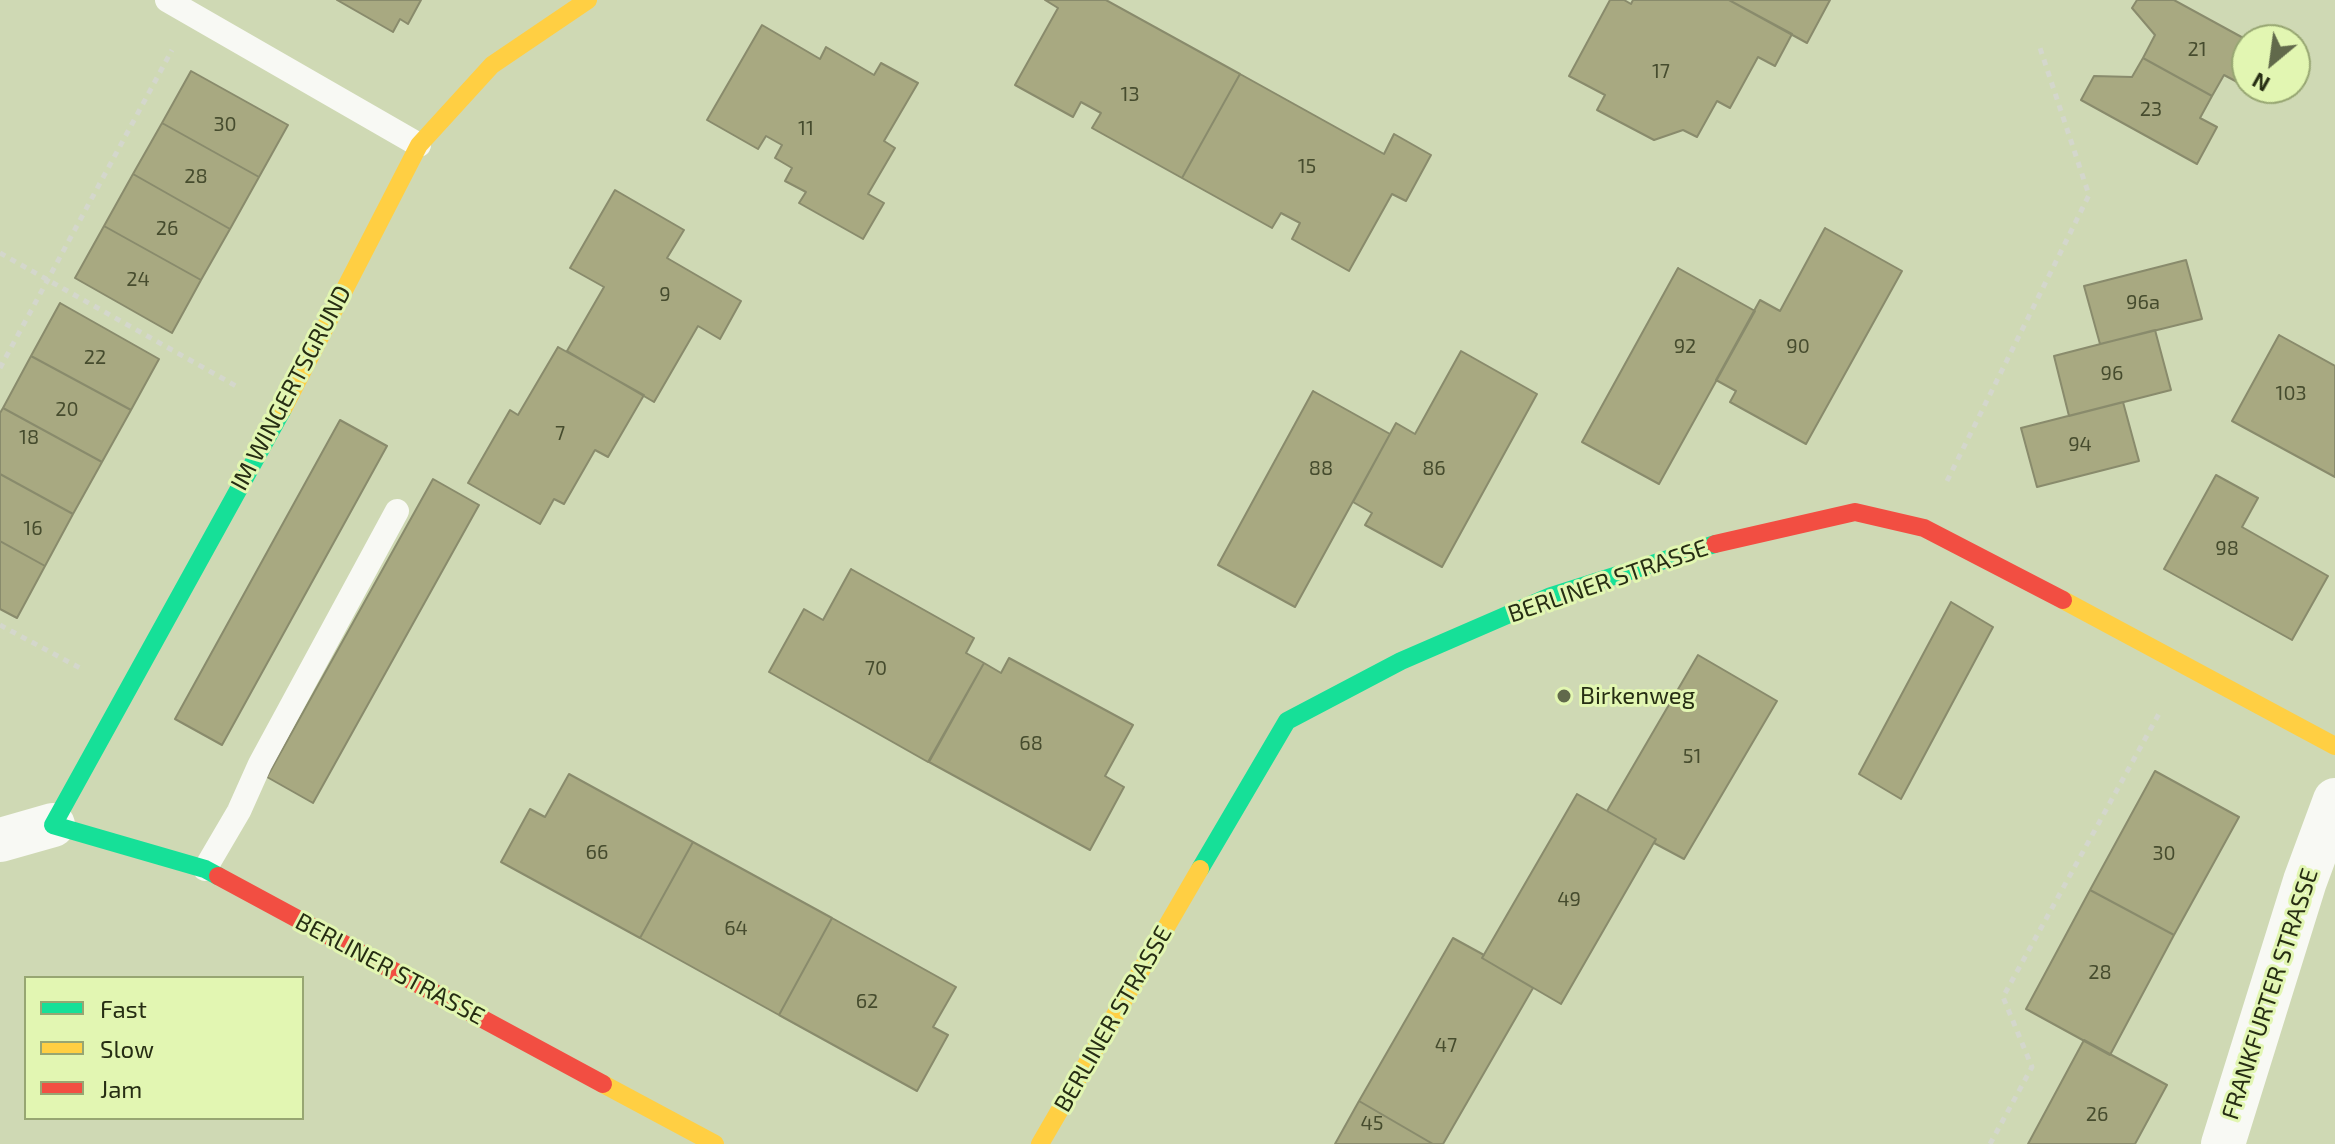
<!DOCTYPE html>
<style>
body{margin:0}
#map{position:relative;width:2335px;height:1144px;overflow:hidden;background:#cfd9b4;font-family:"Exo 2",sans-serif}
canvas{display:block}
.legend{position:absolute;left:24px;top:976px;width:280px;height:144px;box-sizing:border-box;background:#e2f6b2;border:2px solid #97a672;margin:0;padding:10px 14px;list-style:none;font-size:24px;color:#262d13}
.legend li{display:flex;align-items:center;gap:16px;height:40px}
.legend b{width:40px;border:2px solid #97a672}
.north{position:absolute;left:2231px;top:24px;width:80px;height:80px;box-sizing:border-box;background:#e2f6b2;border:2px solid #97a672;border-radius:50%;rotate:209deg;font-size:22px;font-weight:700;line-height:32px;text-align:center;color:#262d13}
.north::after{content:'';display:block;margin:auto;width:28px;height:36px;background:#61694b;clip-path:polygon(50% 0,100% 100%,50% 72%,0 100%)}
</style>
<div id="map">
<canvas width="2335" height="1144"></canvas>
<ul class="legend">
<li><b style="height:10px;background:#16e098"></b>Fast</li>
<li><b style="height:10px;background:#ffcf43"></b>Slow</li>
<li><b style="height:10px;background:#f24e42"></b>Jam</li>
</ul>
<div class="north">N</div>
</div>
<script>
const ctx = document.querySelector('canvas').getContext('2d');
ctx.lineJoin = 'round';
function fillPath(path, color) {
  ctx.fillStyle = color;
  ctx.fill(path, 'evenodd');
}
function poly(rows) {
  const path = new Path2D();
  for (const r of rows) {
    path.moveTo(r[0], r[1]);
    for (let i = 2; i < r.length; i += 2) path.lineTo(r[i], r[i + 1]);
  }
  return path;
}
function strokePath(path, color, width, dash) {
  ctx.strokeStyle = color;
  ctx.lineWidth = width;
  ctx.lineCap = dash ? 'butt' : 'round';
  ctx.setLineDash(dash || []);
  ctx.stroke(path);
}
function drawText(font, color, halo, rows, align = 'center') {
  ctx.font = font + ' "Exo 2",sans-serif';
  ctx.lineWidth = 6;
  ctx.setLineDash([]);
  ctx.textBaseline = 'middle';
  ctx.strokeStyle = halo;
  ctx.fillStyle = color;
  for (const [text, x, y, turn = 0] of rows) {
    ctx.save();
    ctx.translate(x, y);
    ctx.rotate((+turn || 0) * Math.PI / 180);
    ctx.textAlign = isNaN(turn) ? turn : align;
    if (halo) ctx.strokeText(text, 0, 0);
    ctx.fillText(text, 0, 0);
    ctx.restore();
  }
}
const building = poly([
 [337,0,421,0,408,24,400,19,393,32,337,0],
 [1106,0,1240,74,1182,178,1092,128,1101,113,1081,102,1073,117,1015,85,1058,8,1045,0,1106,0],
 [1610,0,1624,0,1631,4,1633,0,1729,0,1792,34,1775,66,1758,57,1730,108,1717,101,1697,137,1683,130,1654,140,1597,110,1605,95,1569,76,1610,0],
 [1729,0,1830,0,1807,43,1729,0],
 [2137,0,2174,0,2247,40,2247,73,2241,84,2224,75,2212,96,2143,58,2155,35,2132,8,2137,0],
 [762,25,820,59,826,47,874,75,881,63,918,83,884,141,895,148,868,194,884,203,863,239,799,203,806,192,785,181,792,168,775,158,782,145,766,136,758,149,707,120,762,25],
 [2143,58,2212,96,2200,118,2217,127,2197,164,2081,100,2094,76,2132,77,2143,58],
 [191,71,288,125,259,177,162,123,191,71],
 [1240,74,1384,154,1394,134,1431,155,1406,201,1392,194,1349,271,1292,239,1300,223,1281,213,1272,228,1182,178,1240,74],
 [162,123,259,177,230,229,133,174,162,123],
 [133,174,230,229,201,280,104,226,133,174],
 [615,190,684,230,667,258,741,301,720,339,698,326,654,402,567,351,604,287,570,268,615,190],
 [104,226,201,280,172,333,75,278,104,226],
 [1825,228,1902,271,1806,444,1730,402,1736,391,1716,380,1760,300,1780,311,1825,228],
 [2186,260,2202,319,2100,344,2084,286,2186,260],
 [1678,268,1755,311,1659,484,1582,442,1678,268],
 [60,303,159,359,131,410,31,356,60,303],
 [2155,330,2171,390,2069,416,2054,356,2155,330],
 [2279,335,2335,366,2335,477,2232,421,2279,335],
 [558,347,644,395,608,457,595,450,564,504,554,499,540,524,468,483,510,410,518,415,558,347],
 [1461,351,1537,394,1442,567,1365,525,1372,513,1353,502,1396,423,1415,434,1461,351],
 [31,356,131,410,102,462,3,408,31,356],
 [1313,391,1390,434,1295,607,1218,565,1313,391],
 [2123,402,2139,461,2037,487,2021,428,2123,402],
 [3,408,102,462,73,514,0,474,0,413,3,408],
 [340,420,387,446,222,745,175,719,340,420],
 [0,474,73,514,45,566,0,541,0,474],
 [2216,475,2258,498,2242,527,2328,576,2292,640,2164,569,2216,475],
 [433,479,479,505,313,803,267,777,433,479],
 [0,541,45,566,17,618,0,609,0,541],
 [851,569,974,638,966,653,984,663,928,762,769,672,804,609,823,620,851,569],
 [1951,602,1993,627,1901,799,1859,774,1951,602],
 [1698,655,1777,701,1684,859,1654,843,1656,839,1607,811,1698,655],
 [1009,658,1133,725,1105,776,1124,787,1090,850,929,762,984,663,1001,673,1009,658],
 [2155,771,2239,817,2174,935,2090,890,2155,771],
 [569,774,693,842,640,938,501,862,530,809,545,817,569,774],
 [1577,794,1656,839,1561,1004,1482,958,1577,794],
 [693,842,832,918,779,1015,640,938,693,842],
 [2090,890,2174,935,2110,1055,2026,1009,2090,890],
 [832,918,956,987,933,1027,948,1035,917,1091,779,1015,832,918],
 [1453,938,1484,955,1482,958,1533,988,1443,1144,1433,1144,1359,1101,1453,938],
 [2084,1040,2167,1085,2135,1144,2028,1144,2084,1040],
 [1359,1101,1433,1144,1335,1144,1359,1101]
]);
fillPath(building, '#a8a981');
strokePath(building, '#898b6c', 2);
strokePath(poly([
 [0,253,236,386],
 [0,368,172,50],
 [1947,481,2089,195,2040,48],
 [0,625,80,668],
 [1990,1144,2032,1067,2003,997,2161,710]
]), '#d4d7cc', 5, [6, 6]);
strokePath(poly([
 [167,0,419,145],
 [205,869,239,811,260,764,397,511]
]), '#f8f9f4', 24);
strokePath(poly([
 [0,840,53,825],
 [2223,1144,2305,881,2335,800]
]), '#f8f9f4', 44);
strokePath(poly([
 [1200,869,1287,721,1401,661,1551,596,1715,544],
 [218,876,205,869,53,825,283,409]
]), '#16e098', 18);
strokePath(poly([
 [283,409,419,145,492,65,588,0],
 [2063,600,2335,746],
 [603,1084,715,1144],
 [1040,1144,1200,869]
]), '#ffcf43', 18);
strokePath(poly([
 [1715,544,1855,512,1924,528,2063,600],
 [218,876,603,1084]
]), '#f24e42', 18);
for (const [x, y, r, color] of [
 [1564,696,8,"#61694b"]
]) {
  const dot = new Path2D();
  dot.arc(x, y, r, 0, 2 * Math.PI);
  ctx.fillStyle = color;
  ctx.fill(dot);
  strokePath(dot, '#e2f6b2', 3);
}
drawText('20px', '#464c2e', null, [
 ["21",2197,49],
 ["17",1661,71],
 ["13",1130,94],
 ["23",2151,109],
 ["30",225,124],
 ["11",806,128],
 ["15",1307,166],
 ["28",196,176],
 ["26",167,228],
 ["24",138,279],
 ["9",665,294],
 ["96a",2143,302],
 ["92",1685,346],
 ["90",1798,346],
 ["22",95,357],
 ["96",2112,373],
 ["103",2291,393],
 ["20",67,409],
 ["7",560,433],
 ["18",29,437],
 ["94",2080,444],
 ["88",1321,468],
 ["86",1434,468],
 ["16",33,528],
 ["98",2227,548],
 ["70",876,668],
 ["68",1031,743],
 ["51",1692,756],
 ["66",597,852],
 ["30",2164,853],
 ["49",1569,899],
 ["64",736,928],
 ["28",2100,972],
 ["62",867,1001],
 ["47",1446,1045],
 ["26",2097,1114],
 ["45",1372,1123]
]);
drawText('24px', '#262d13', '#e2f6b2', [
 ["IM WINGERTSGRUND",291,388,-62],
 ["BERLINER STRASSE",1608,581,-19],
 ["BERLINER STRASSE",390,969,28],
 ["FRANKFURTER STRASSE",2270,994,-72],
 ["BERLINER STRASSE",1113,1019,-60]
]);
drawText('24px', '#262d13', '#e2f6b2', [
 ["Birkenweg",1580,696]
], 'left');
</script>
